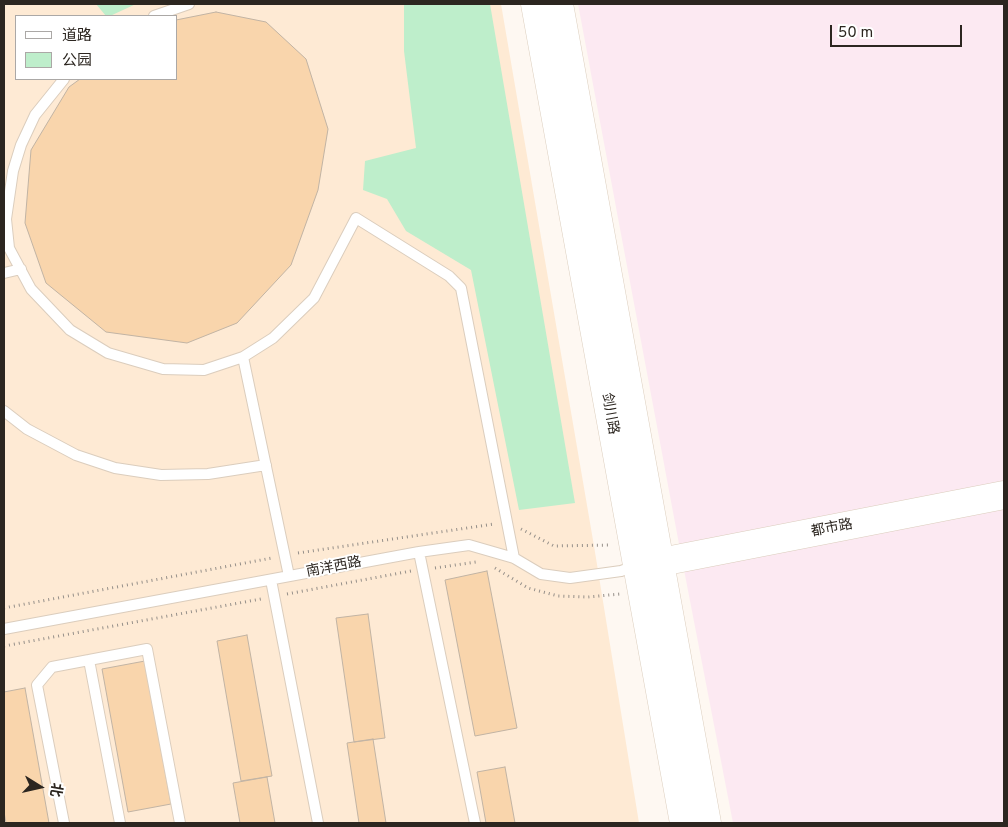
<!DOCTYPE html>
<meta charset="utf-8">
<style>
body{margin:0}
#map{position:relative;width:1008px;height:827px;overflow:hidden;background:#fef8f2;font-family:Overpass,"Noto Sans SC",sans-serif}
canvas{display:block}
.frame{position:absolute;inset:0;border:5px solid #2c2620;pointer-events:none}
.legend{position:absolute;left:15px;top:15px;width:162px;height:65px;box-sizing:border-box;background:#fff;border:1px solid #aba8a6;margin:0;padding:6px 9px;list-style:none;font-size:15px;color:#2c2620}
.legend li{display:flex;align-items:center;gap:10px;height:25px}
.legend b{width:25px;border:1px solid #aba8a6}
.north{position:absolute;left:15px;top:762px;width:50px;height:50px;-webkit-text-stroke:4px #fff;paint-order:stroke;rotate:100deg;font-size:14px;font-weight:700;line-height:20px;text-align:center;color:#2c2620}
.north::after{content:'';display:block;margin:auto;width:18px;height:22px;background:#2c2620;clip-path:polygon(50% 0,100% 100%,50% 72%,0 100%)}
.scale{position:absolute;left:830px;top:25px;width:132px;height:22px;box-sizing:border-box;border:2px solid #2c2620;border-top:0;padding-left:6px;font-size:15px;line-height:18px;white-space:nowrap;color:#2c2620;-webkit-text-stroke:4px #fff;paint-order:stroke}
</style>
<div id="map">
<canvas width="1008" height="827"></canvas>
<div class="frame"></div>
<ul class="legend">
<li><b style="height:6px;background:#fff"></b>道路</li>
<li><b style="height:14px;background:#beeecb"></b>公园</li>
</ul>
<div class="north">北</div>
<div class="scale">50 m</div>
</div>
<script>
const ctx = document.querySelector('canvas').getContext('2d');
ctx.lineJoin = 'round';
function fillPath(path, color) {
  ctx.fillStyle = color;
  ctx.fill(path, 'evenodd');
}
function poly(rows) {
  const path = new Path2D();
  for (const r of rows) {
    path.moveTo(r[0], r[1]);
    for (let i = 2; i < r.length; i += 2) path.lineTo(r[i], r[i + 1]);
  }
  return path;
}
function strokePath(path, color, width, dash) {
  ctx.strokeStyle = color;
  ctx.lineWidth = width;
  ctx.lineCap = dash ? 'butt' : 'round';
  ctx.setLineDash(dash || []);
  ctx.stroke(path);
}
function drawText(font, color, halo, rows, align = 'center') {
  ctx.font = font + ' Overpass,"Noto Sans SC",sans-serif';
  ctx.lineWidth = 4;
  ctx.setLineDash([]);
  ctx.textBaseline = 'middle';
  ctx.strokeStyle = halo;
  ctx.fillStyle = color;
  for (const [text, x, y, turn = 0] of rows) {
    ctx.save();
    ctx.translate(x, y);
    ctx.rotate((+turn || 0) * Math.PI / 180);
    ctx.textAlign = isNaN(turn) ? turn : align;
    if (halo) ctx.strokeText(text, 0, 0);
    ctx.fillText(text, 0, 0);
    ctx.restore();
  }
}
fillPath(poly([
 [4,4,501,4,594,546,639,823,4,823],
 [16,16,176,16,176,79,16,79]
]), '#feead4');
fillPath(poly([
 [578,4,1004,4,1004,823,733,823,679,544]
]), '#fce9f2');
fillPath(poly([
 [96,4,136,4,110,16,106,16],
 [404,4,490,4,575,503,519,510,471,270,406,231,387,199,363,190,365,161,416,148,404,51]
]), '#beeecb');
const building = poly([
 [216,12,266,22,306,59,328,129,318,190,291,265,237,323,187,343,106,332,46,283,25,223,31,150,69,87,80,79,176,79,176,20,216,12],
 [487,571,517,728,475,736,445,580,487,571],
 [368,614,385,738,354,742,336,618,368,614],
 [247,635,272,776,241,781,217,641,247,635],
 [145,661,171,804,128,812,102,669,145,661],
 [25,688,49,823,6,823,4,812,4,692,25,688],
 [373,739,386,823,359,823,347,743,373,739],
 [505,767,515,823,486,823,477,772,505,767],
 [267,777,275,823,240,823,233,783,267,777]
]);
fillPath(building, '#f9d5ac');
strokePath(building, '#c2b4a4', 1);
const lane = poly([
 [154,16,189,4],
 [64,79,35,115,21,145,13,171,6,219,9,248,31,289,70,330,108,353,163,369,204,370,243,357,273,338,314,298,356,218,449,276,461,288,514,558],
 [4,273,21,269],
 [243,357,289,576],
 [4,411,27,429,76,455,115,468,161,475,208,474,266,465],
 [419,552,475,823],
 [271,580,318,823],
 [4,629,419,552,469,545,514,558,541,574,570,578,621,571,635,566],
 [64,823,37,685,52,667,89,660],
 [120,823,89,660,147,649,180,823]
]);
const secondary = poly([
 [661,562,1004,495]
]);
const primary = poly([
 [535,4,684,823],
 [559,4,707,823]
]);
strokePath(lane, '#dbcdbd', 12);
strokePath(secondary, '#dbcdbd', 29);
strokePath(primary, '#dbcdbd', 29);
strokePath(poly([
 [521,529,554,546,611,545],
 [298,553,494,524],
 [435,568,476,562],
 [495,568,528,588,558,596,588,597,620,594],
 [287,594,411,571],
 [4,608,272,558],
 [4,646,261,599]
]), '#958f89', 3, [1, 4]);
strokePath(lane, '#fff', 10);
strokePath(secondary, '#fff', 28);
strokePath(primary, '#fff', 28);
drawText('14px', '#2c2620', '#fff', [
 ["剑川路",609,414,80],
 ["都市路",832,529,-11],
 ["南洋西路",334,568,-11]
]);
</script>
